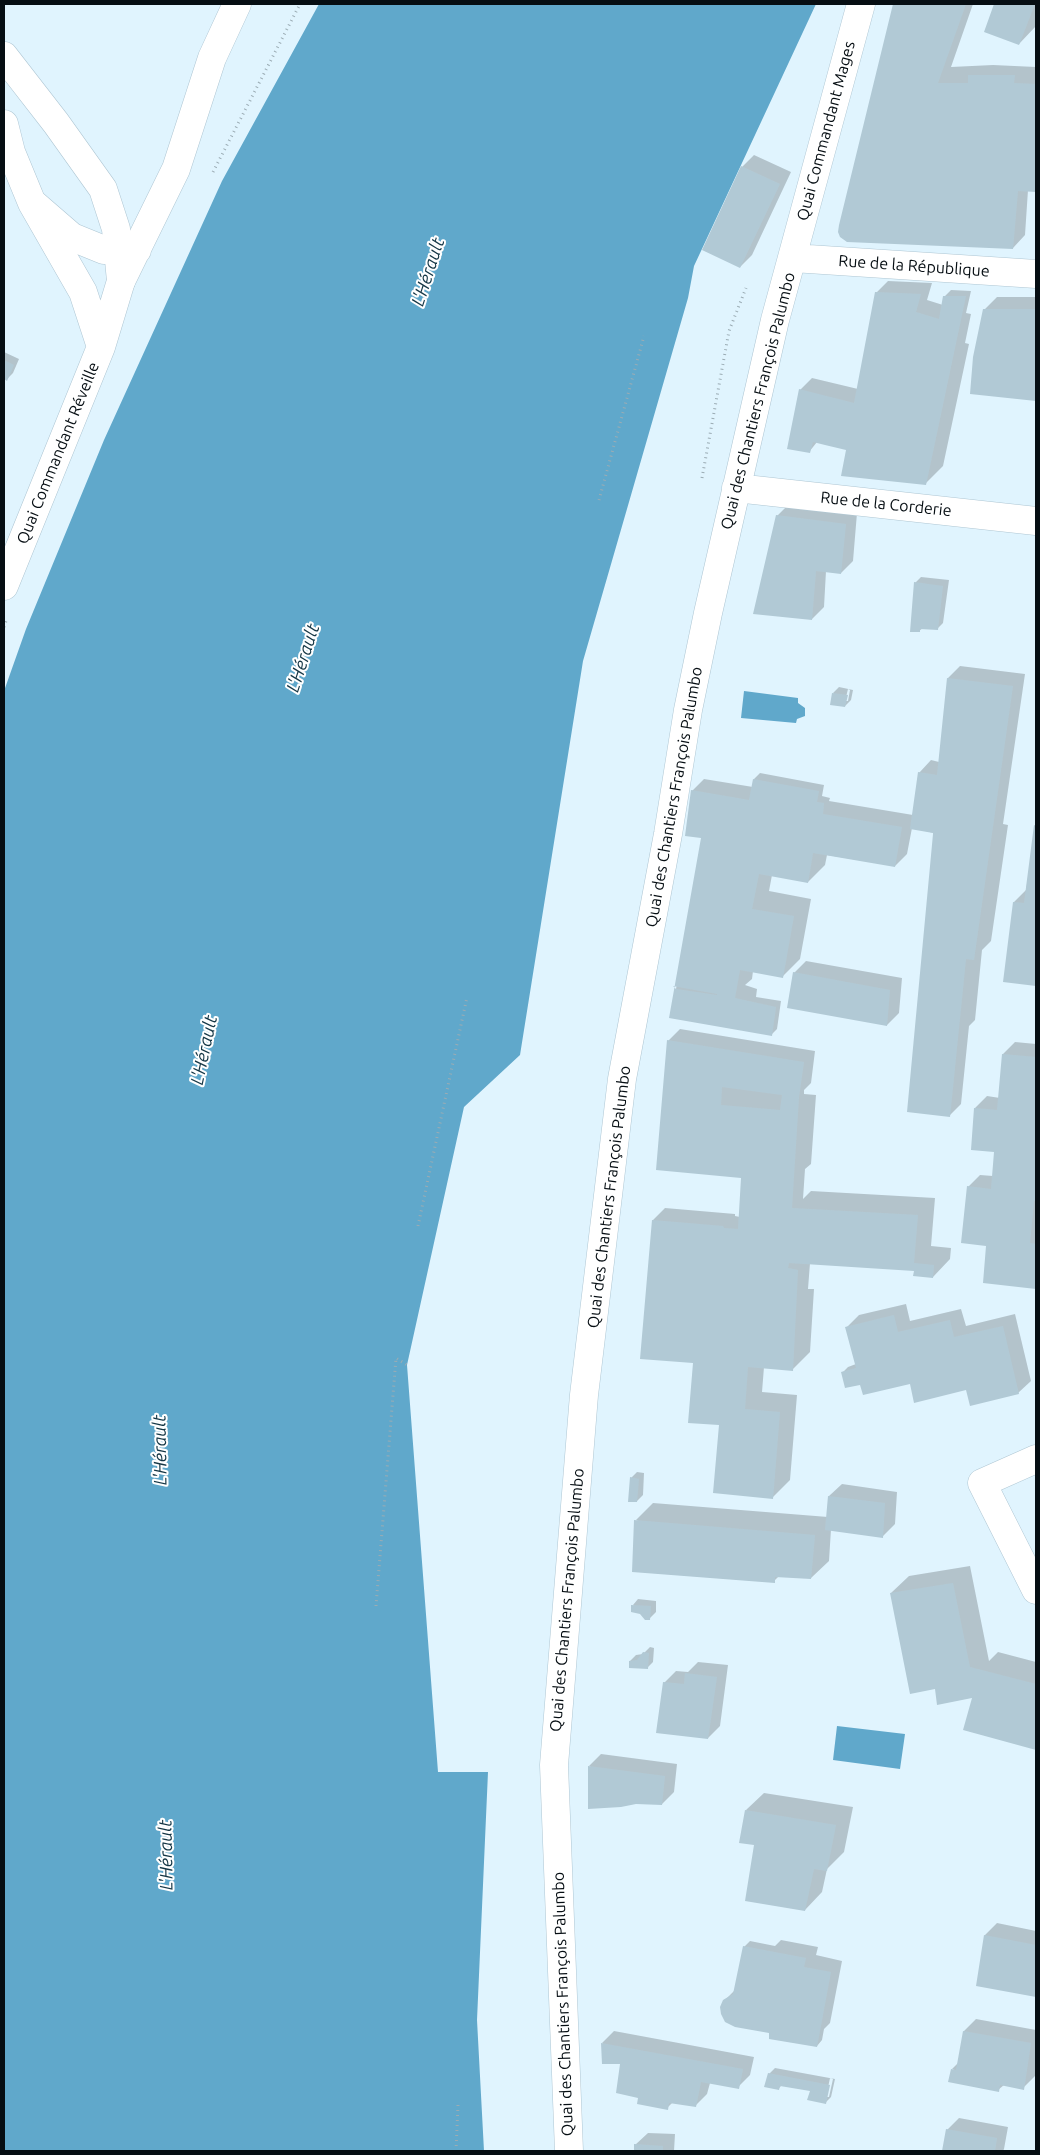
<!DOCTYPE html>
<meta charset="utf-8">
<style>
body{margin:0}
#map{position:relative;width:1040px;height:2155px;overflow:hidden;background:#e0f4fe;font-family:Ubuntu,sans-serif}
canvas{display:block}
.frame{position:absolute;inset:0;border:5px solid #060e13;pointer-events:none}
</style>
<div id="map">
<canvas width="1040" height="2155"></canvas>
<div class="frame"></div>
</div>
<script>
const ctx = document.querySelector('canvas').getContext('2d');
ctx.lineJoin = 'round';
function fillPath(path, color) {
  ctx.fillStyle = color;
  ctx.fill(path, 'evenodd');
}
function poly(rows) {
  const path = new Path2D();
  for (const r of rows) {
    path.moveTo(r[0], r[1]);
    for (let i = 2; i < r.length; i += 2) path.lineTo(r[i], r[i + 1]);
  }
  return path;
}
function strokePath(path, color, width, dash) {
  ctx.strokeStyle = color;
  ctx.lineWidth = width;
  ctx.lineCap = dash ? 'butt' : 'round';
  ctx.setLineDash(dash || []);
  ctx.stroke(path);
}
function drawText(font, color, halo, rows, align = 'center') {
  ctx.font = font + ' Ubuntu,sans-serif';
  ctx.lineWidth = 4;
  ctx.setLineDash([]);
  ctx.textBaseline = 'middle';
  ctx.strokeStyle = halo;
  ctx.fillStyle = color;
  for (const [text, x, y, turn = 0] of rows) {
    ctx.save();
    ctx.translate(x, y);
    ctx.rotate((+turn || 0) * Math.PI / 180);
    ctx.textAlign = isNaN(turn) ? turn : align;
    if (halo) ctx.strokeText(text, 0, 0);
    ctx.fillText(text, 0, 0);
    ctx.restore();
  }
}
fillPath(poly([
 [319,4,816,4,694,266,688,298,583,661,520,1055,464,1107,407,1365,438,1772,488,1772,477,2020,484,2151,4,2151,4,691,26,629,104,440,222,181],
 [744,691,798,698,798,703,805,708,805,716,797,719,796,723,741,718],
 [837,1726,905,1734,900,1769,833,1760]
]), '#60a8cb');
fillPath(poly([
 [895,4,973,4,951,67,993,65,1036,67,1036,191,1028,190,1025,235,1013,248,841,225],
 [995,4,1036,4,1036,26,1019,44,985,31],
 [754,155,791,172,752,255,740,267,742,167],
 [888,281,932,283,927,300,943,305,945,296,951,290,971,291,966,313,971,314,965,343,969,344,943,466,925,484,847,449,817,442,809,452,800,390,812,378,858,389,876,293],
 [997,297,1036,297,1036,400,972,393,985,309],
 [4,352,19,359,13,373,7,379,4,378],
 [789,504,857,513,853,561,841,573,826,571,824,607,812,619,777,516],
 [921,577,949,580,943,623,937,629,923,628,919,631,915,583],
 [960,666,1025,674,1003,824,1008,825,991,941,982,950,975,1020,969,1026,961,1104,949,1116,934,833,912,828,907,854,895,866,827,855,825,865,808,882,772,875,769,891,811,899,800,959,782,977,753,971,752,979,745,985,757,989,756,997,781,1001,777,1029,771,1035,671,1017,703,838,692,791,704,779,753,787,754,779,760,773,824,785,822,796,830,798,829,801,913,815,919,773,931,760,939,762,948,678],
 [839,687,853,690,851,700,845,706,833,693],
 [848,689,850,690,848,701,845,701],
 [1036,825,1036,985,1004,981,1014,902,1026,890],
 [806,961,902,978,899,1013,887,1025,794,973],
 [680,1029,815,1051,811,1083,804,1090,804,1094,816,1095,811,1164,805,1169,803,1199,811,1191,935,1198,931,1246,951,1248,950,1259,933,1277,915,1269,810,1263,808,1289,814,1289,810,1352,793,1369,764,1367,762,1392,797,1395,790,1480,772,1498,720,1424,694,1362,653,1220,665,1208,735,1214,735,1216,740,1217,742,1179,668,1041],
 [1015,1042,1036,1044,1036,1288,984,1282,987,1245,968,1187,980,1175,993,1176,995,1151,975,1108,987,1096,1000,1098,1003,1054],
 [906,1304,910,1321,961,1309,966,1326,1015,1314,1031,1381,1018,1393,911,1383,861,1383,842,1373,848,1367,856,1364,847,1327,859,1315],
 [637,1472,644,1473,643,1495,637,1501,631,1478],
 [842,1484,897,1492,895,1524,883,1536,831,1529,829,1561,811,1578,779,1576,774,1581,636,1520,653,1503,828,1517,829,1496],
 [970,1566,989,1661,998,1652,1036,1662,1036,1749,965,1730,973,1696,936,1688,891,1593,909,1576],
 [638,1599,656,1601,656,1612,650,1618,633,1605],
 [650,1647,654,1648,653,1662,647,1668,630,1661,636,1655,643,1654],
 [698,1662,728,1665,720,1726,708,1738,664,1683,676,1671,688,1672],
 [601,1754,677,1764,674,1792,662,1804,589,1766],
 [764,1793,853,1807,844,1852,827,1869,822,1892,805,1910,756,1844,746,1810],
 [997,1923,1036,1931,1036,1996,978,1985,985,1935],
 [781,1940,818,1947,816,1955,842,1961,830,2023,824,2029,822,2040,817,2046,771,2034,724,2001,735,1990,744,1947,750,1941,775,1946],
 [976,2019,1036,2030,1035,2076,1023,2088,1004,2085,998,2090,952,2069,958,2063,964,2031],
 [614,2031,754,2057,750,2075,738,2087,710,2083,707,2094,695,2106,673,2102,667,2108,602,2043],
 [775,2068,835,2079,831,2097,826,2102,811,2090,782,2085,779,2088,769,2074],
 [830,2078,833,2079,829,2097,826,2097],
 [959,2118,1008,2127,1004,2149,1003,2151,943,2151,947,2130],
 [648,2133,675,2134,674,2151,635,2151,635,2145]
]), '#0003');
fillPath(poly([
 [893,4,966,4,938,83,968,83,968,75,1015,75,1014,83,1036,84,1036,192,1018,191,1013,249,847,242,840,237,838,232,839,225],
 [994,4,1035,4,1019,45,984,32],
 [741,166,780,184,740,268,702,250],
 [875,292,921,294,916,312,939,319,943,296,966,296,926,485,841,476,846,450,825,445,813,442,810,453,787,449,799,389,854,403],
 [983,309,1036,309,1036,401,970,394,973,357],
 [4,360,14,365,7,381,4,379],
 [776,515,846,524,841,574,816,571,812,620,753,614],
 [914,582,943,586,938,630,920,629,920,632,910,632],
 [947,678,1013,686,974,960,966,959,950,1117,907,1112,933,834,933,833,910,829,918,772,937,775],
 [832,693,848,695,845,707,830,705],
 [753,779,819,791,817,802,824,803,823,814,902,827,895,867,813,853,808,883,759,874,752,909,794,916,783,978,740,970,735,998,776,1007,772,1036,669,1018,701,838,685,836,691,790,749,800],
 [673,986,717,994,717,995,676,989],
 [1034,825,1036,826,1036,986,1003,982,1013,902,1024,903],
 [793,972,890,990,887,1026,787,1008],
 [667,1040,804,1062,799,1097,792,1208,918,1215,914,1263,934,1265,933,1278,913,1276,914,1271,789,1263,788,1268,798,1270,793,1371,748,1367,745,1409,780,1412,773,1499,713,1493,719,1425,688,1423,693,1363,640,1359,652,1220,723,1226,724,1228,738,1229,741,1178,656,1170],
 [722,1087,782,1095,780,1110,721,1105],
 [1002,1054,1036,1057,1036,1201,1034,1201,1030,1243,1036,1244,1036,1289,983,1283,986,1246,961,1243,967,1186,991,1189,994,1152,971,1150,974,1108,997,1110],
 [894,1315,898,1332,950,1320,954,1337,1003,1326,1019,1394,970,1406,966,1390,914,1403,910,1384,863,1395,860,1385,845,1388,841,1372,856,1368,845,1327],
 [630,1477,639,1479,637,1502,628,1502],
 [828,1496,885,1503,883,1538,825,1530],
 [634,1520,815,1535,811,1579,775,1577,775,1583,632,1572],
 [953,1583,970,1667,1036,1684,1036,1750,963,1730,972,1698,937,1705,935,1689,910,1694,890,1593],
 [631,1605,651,1606,650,1620,645,1620,640,1614,631,1612],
 [643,1652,649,1653,648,1669,629,1668,629,1661,637,1660],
 [685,1673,717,1677,708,1739,656,1733,663,1682,684,1684],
 [588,1766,665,1776,662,1805,636,1804,621,1807,588,1809],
 [745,1810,836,1825,827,1871,814,1869,805,1911,745,1901,754,1845,739,1843],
 [984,1935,1036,1945,1036,1997,976,1986],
 [743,1946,806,1958,804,1967,831,1972,817,2047,769,2039,769,2033,735,2027,725,2022,721,2014,720,2007,723,2000,733,1994],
 [963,2031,1031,2043,1024,2090,1000,2085,999,2092,948,2082,951,2069,956,2070],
 [601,2043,743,2069,739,2089,701,2082,696,2107,669,2103,668,2110,637,2104,638,2098,616,2093,620,2064,602,2064],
 [768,2073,830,2085,826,2104,807,2100,810,2091,780,2086,779,2090,764,2087],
 [946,2129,997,2138,995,2151,942,2151],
 [634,2144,663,2146,663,2151,634,2151]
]), '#b1c9d5');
const street = poly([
 [35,205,72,237,104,250,137,250],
 [793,258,1036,274],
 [121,281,176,169,212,58,237,4],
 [736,488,1036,521],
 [1036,1459,982,1483,1036,1590],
 [569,2151,554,1765,584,1395,622,1079,668,834,688,710,708,613,775,320,861,4]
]);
const secondary = poly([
 [4,56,56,123,103,189,116,229,121,281,101,347,4,586],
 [4,124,11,152,32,203,83,292,101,347]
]);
strokePath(street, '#aec6d3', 29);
strokePath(secondary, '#aec6d3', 29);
strokePath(poly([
 [213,172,300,4],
 [702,478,729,331,746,288],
 [599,500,644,336],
 [4,627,7,618],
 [418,1226,467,997],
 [376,1606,396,1358,407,1365],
 [456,2151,458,2105]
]), '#9bacb4', 3, [1, 4]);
strokePath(street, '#fff', 28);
strokePath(secondary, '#fff', 28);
drawText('16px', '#060e13', '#fff', [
 ["Quai Commandant Mages",826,131,-75],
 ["Rue de la République",914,266,4],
 ["Quai des Chantiers François Palumbo",758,401,-76],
 ["Quai Commandant Réveille",58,453,-68],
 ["Rue de la Corderie",886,504,6],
 ["Quai des Chantiers François Palumbo",674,797,-80],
 ["Quai des Chantiers François Palumbo",609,1197,-83],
 ["Quai des Chantiers François Palumbo",567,1600,-85],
 ["Quai des Chantiers François Palumbo",563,2004,-92]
]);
drawText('italic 18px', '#143645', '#fff', [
 ["L'Hérault",428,272,-72],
 ["L'Hérault",303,658,-72],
 ["L'Hérault",204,1050,-78],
 ["L'Hérault",160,1450,-91],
 ["L'Hérault",166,1855,-91]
]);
</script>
